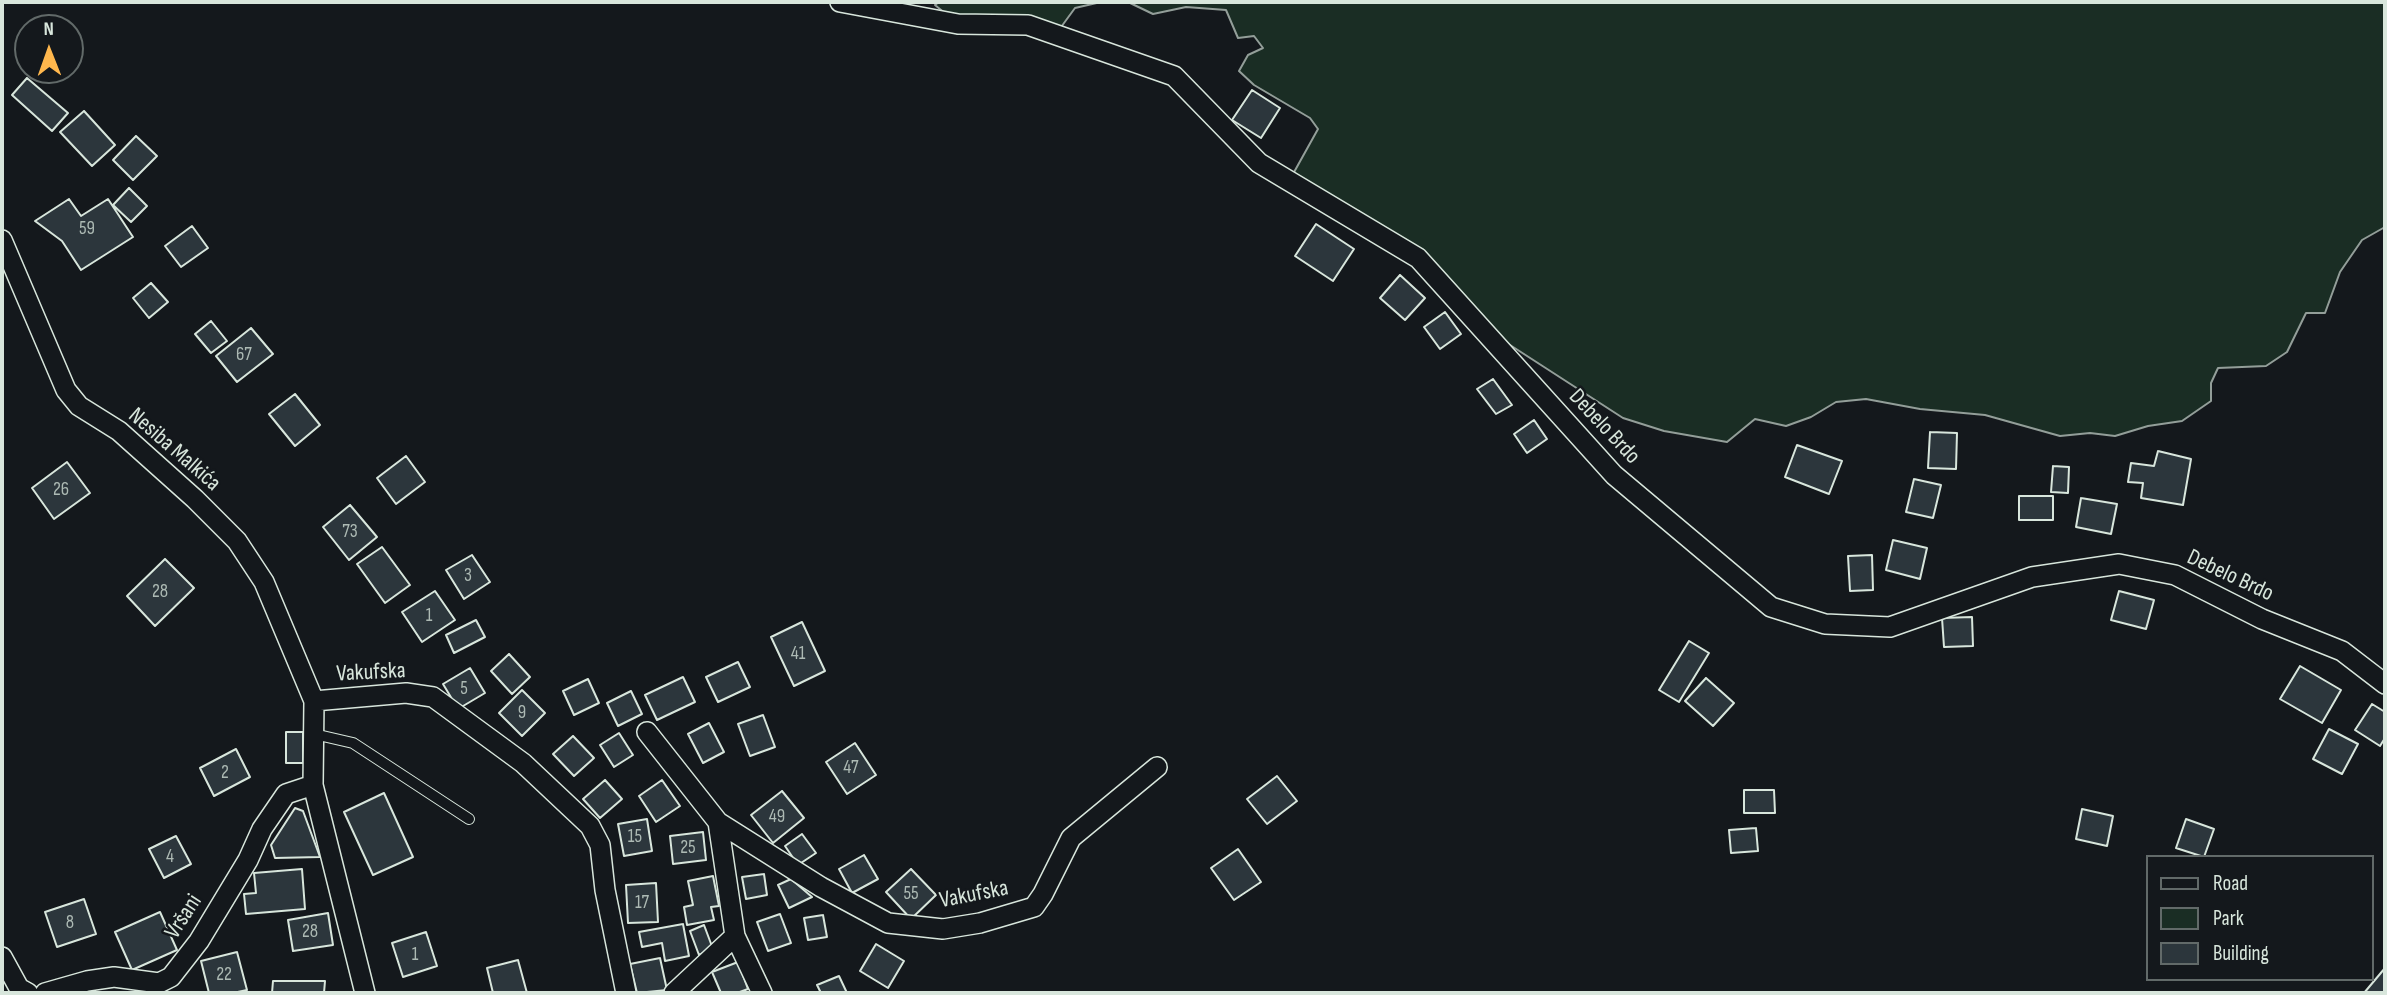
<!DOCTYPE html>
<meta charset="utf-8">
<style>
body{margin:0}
#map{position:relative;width:2387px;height:995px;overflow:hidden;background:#14181c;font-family:"Sofia Sans Condensed",sans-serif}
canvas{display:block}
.frame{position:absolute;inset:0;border:4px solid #d8e6dc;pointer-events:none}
.legend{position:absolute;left:2146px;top:855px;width:228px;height:126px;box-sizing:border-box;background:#14181c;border:2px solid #626a69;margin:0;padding:9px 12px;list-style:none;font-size:21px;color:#d8e6dc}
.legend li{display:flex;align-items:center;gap:14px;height:35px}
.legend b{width:35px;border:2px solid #626a69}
.north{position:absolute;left:14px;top:14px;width:70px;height:70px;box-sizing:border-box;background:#14181c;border:2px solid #626a69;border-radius:50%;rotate:359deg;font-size:19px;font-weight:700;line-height:28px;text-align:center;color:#d8e6dc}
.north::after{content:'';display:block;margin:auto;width:24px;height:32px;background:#ffb74d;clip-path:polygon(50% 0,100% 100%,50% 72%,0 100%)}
</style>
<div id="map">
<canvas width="2387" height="995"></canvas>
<div class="frame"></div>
<ul class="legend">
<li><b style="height:9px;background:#14181c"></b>Road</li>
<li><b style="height:19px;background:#1a2d24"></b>Park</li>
<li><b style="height:19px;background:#2c363c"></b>Building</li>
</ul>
<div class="north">N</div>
</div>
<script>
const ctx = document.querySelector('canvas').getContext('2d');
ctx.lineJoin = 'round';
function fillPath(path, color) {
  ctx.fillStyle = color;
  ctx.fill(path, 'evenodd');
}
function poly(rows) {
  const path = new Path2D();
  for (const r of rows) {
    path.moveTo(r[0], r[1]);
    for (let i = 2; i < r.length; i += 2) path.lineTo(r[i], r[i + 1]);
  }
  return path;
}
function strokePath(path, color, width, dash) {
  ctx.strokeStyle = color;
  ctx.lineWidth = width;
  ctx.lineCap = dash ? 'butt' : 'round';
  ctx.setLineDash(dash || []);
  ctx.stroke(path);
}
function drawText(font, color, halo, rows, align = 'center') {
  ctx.font = font + ' "Sofia Sans Condensed",sans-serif';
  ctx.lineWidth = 5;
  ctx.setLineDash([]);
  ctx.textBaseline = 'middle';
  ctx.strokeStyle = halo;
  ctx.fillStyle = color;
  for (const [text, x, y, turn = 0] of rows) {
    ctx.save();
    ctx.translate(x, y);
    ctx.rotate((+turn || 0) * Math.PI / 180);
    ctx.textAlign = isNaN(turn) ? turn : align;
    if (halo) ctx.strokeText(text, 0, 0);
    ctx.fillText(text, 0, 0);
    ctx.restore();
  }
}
const green = poly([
 [939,2,1101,2,1075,8,1056,34,958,24,935,5,939,2],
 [1128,2,2385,2,2385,227,2362,240,2340,272,2325,313,2306,313,2287,352,2266,366,2218,368,2211,383,2211,401,2182,421,2148,426,2115,436,2090,433,2060,436,1985,415,1920,409,1866,399,1836,402,1811,417,1786,426,1755,419,1727,442,1664,431,1623,418,1493,334,1399,254,1293,174,1318,129,1310,118,1254,85,1239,71,1248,55,1263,48,1254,36,1238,38,1226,10,1186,7,1153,14,1128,2]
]);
fillPath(green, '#1a2d24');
strokePath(green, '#939e99', 2);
const building = poly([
 [27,78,68,113,52,131,12,95,27,78],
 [1252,90,1280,108,1261,138,1232,120,1252,90],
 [84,111,115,145,92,166,60,132,84,111],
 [136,136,157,156,133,180,113,160,136,136],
 [129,188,147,206,131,222,113,205,129,188],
 [69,199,81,216,108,199,133,237,81,270,62,241,35,221,69,199],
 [1316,224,1354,249,1333,281,1295,256,1316,224],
 [192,226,208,248,181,267,165,246,192,226],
 [1400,275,1425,298,1405,320,1380,298,1400,275],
 [151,283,168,302,149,318,133,298,151,283],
 [1445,312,1461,334,1440,349,1424,327,1445,312],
 [211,321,227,341,211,353,195,334,211,321],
 [251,328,273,354,237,382,216,356,251,328],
 [1493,379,1512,405,1496,414,1477,389,1493,379],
 [295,394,320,425,295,446,269,414,295,394],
 [1534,420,1547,439,1527,453,1514,434,1534,420],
 [1930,432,1957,433,1956,469,1928,468,1930,432],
 [1797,445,1842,461,1829,494,1785,477,1797,445],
 [2158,451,2191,459,2183,505,2141,498,2143,483,2128,482,2131,463,2154,466,2158,451],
 [406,456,425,482,396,504,377,478,406,456],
 [67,462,90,493,54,519,32,488,67,462],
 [2053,466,2069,467,2068,493,2051,492,2053,466],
 [1914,479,1941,485,1933,518,1906,512,1914,479],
 [2019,496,2053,496,2053,520,2019,520,2019,496],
 [2081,498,2117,504,2111,534,2076,527,2081,498],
 [350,505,377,537,349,560,323,527,350,505],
 [1893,540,1927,548,1920,579,1886,570,1893,540],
 [382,547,410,585,385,603,357,564,382,547],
 [472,555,490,582,464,599,446,570,472,555],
 [1872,555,1873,590,1850,591,1848,556,1872,555],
 [165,559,194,588,155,626,127,596,165,559],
 [435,591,455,620,422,642,402,612,435,591],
 [2119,591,2154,600,2146,629,2111,620,2119,591],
 [1972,617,1973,646,1944,647,1942,618,1972,617],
 [476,620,485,637,454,653,446,635,476,620],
 [802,622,825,671,794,686,771,637,802,622],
 [1689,641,1709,653,1679,702,1659,690,1689,641],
 [509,654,530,677,512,694,491,671,509,654],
 [738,662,750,687,718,702,706,677,738,662],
 [2300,666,2341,690,2322,723,2280,699,2300,666],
 [470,668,485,693,458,709,443,684,470,668],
 [683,677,695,702,657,720,645,695,683,677],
 [1706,678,1734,703,1713,726,1685,701,1706,678],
 [588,679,599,703,574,715,563,691,588,679],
 [522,690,545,713,522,736,499,713,522,690],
 [631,691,642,714,618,726,607,703,631,691],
 [2372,704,2385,712,2385,738,2380,746,2355,730,2372,704],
 [763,715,775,747,750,756,738,724,763,715],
 [709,723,724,752,703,763,688,734,709,723],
 [2329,729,2358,744,2342,774,2313,759,2329,729],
 [286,732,303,732,303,763,286,763,286,732],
 [619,733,633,755,614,767,600,745,619,733],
 [573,736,594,758,574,776,553,754,573,736],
 [855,743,876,775,847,794,826,762,855,743],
 [236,749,250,777,214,796,200,768,236,749],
 [1277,776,1297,801,1267,824,1247,799,1277,776],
 [605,780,622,799,600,818,583,799,605,780],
 [662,780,680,806,656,822,639,796,662,780],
 [1744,790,1774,790,1775,813,1744,813,1744,790],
 [782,791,804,818,773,843,751,815,782,791],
 [384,793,413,857,373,875,344,812,384,793],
 [295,808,303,811,320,857,275,858,271,845,295,808],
 [2082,809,2113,816,2107,846,2076,839,2082,809],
 [647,819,652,851,624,856,618,824,647,819],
 [2186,819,2214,829,2204,857,2176,848,2186,819],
 [1756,828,1758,851,1731,853,1729,830,1756,828],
 [703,832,706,860,673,864,670,836,703,832],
 [802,834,816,853,798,865,785,846,802,834],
 [176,836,191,864,164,878,149,849,176,836],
 [1238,849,1261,882,1234,900,1211,868,1238,849],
 [864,855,878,879,852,893,839,869,864,855],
 [302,869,305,909,246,914,244,894,256,893,254,873,302,869],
 [911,869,936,895,911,919,886,892,911,869],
 [764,874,767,895,746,899,742,877,764,874],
 [713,876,719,906,711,907,714,920,687,925,684,907,693,905,688,881,713,876],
 [791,879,812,897,789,908,778,885,791,879],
 [656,883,658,922,628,923,626,885,656,883],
 [84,899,96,934,57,947,45,912,84,899],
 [160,912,177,950,132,970,115,932,160,912],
 [328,913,333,945,293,951,288,920,328,913],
 [780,914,791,943,768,951,757,922,780,914],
 [823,915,827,937,808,940,804,918,823,915],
 [683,924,689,956,665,961,662,943,642,947,639,932,683,924],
 [704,925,713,949,699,955,690,931,704,925],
 [426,932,437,966,403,977,392,943,426,932],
 [876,944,904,961,888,988,860,971,876,944],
 [237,952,247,990,233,993,209,993,201,961,237,952],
 [660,958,667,990,637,993,630,964,660,958],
 [518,960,527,993,493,993,487,968,518,960],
 [738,962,748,989,737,993,721,993,712,972,738,962],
 [2385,968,2385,993,2364,993,2385,968],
 [839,976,847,993,821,993,817,985,839,976],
 [273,981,325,981,324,993,272,993,273,981]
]);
fillPath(building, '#2c363c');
strokePath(building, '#d8e6dc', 2);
const lane = poly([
 [314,734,353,743,469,819]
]);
const street = poly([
 [840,2,958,24,1028,25,1174,76,1259,163,1418,258,1614,475,1771,607,1825,624,1890,627,2032,577,2119,564,2175,575,2262,619,2342,651,2385,684],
 [2,240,66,390,79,406,119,431,195,499,237,541,264,582,314,701,313,785,365,993],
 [314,701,406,693,433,697,523,763,590,826,600,845,605,890,626,993],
 [647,732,718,822,735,936,674,993],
 [718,822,821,887,888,923,943,929,980,923,1034,907,1043,894,1071,838,1157,767],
 [735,936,762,993],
 [2,957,19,988,28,993],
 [45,993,87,981,114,977,159,983,171,977,199,941,248,860,262,829,286,794,313,785]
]);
strokePath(lane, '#d8e6dc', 12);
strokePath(street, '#d8e6dc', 22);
strokePath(lane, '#14181c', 10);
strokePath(street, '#14181c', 19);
drawText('19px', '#adbab4', null, [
 ["59",87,229],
 ["67",244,355],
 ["26",61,490],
 ["73",350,532],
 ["3",468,576],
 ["28",160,592],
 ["1",429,616],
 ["41",798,654],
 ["5",464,689],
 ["9",522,713],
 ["47",851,768],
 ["2",225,773],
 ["49",777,817],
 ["15",635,837],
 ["25",688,848],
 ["4",170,857],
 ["55",911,894],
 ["17",642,903],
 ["8",70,923],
 ["28",310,932],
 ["1",415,955],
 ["22",224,975]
]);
drawText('23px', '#d8e6dc', '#14181c', [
 ["Debelo Brdo",1604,427,47],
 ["Nesiba Malkića",174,450,41],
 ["Debelo Brdo",2230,576,25],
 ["Vakufska",371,673,-3],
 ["Vakufska",974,895,-11],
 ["Vršani",184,917,-57]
]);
</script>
